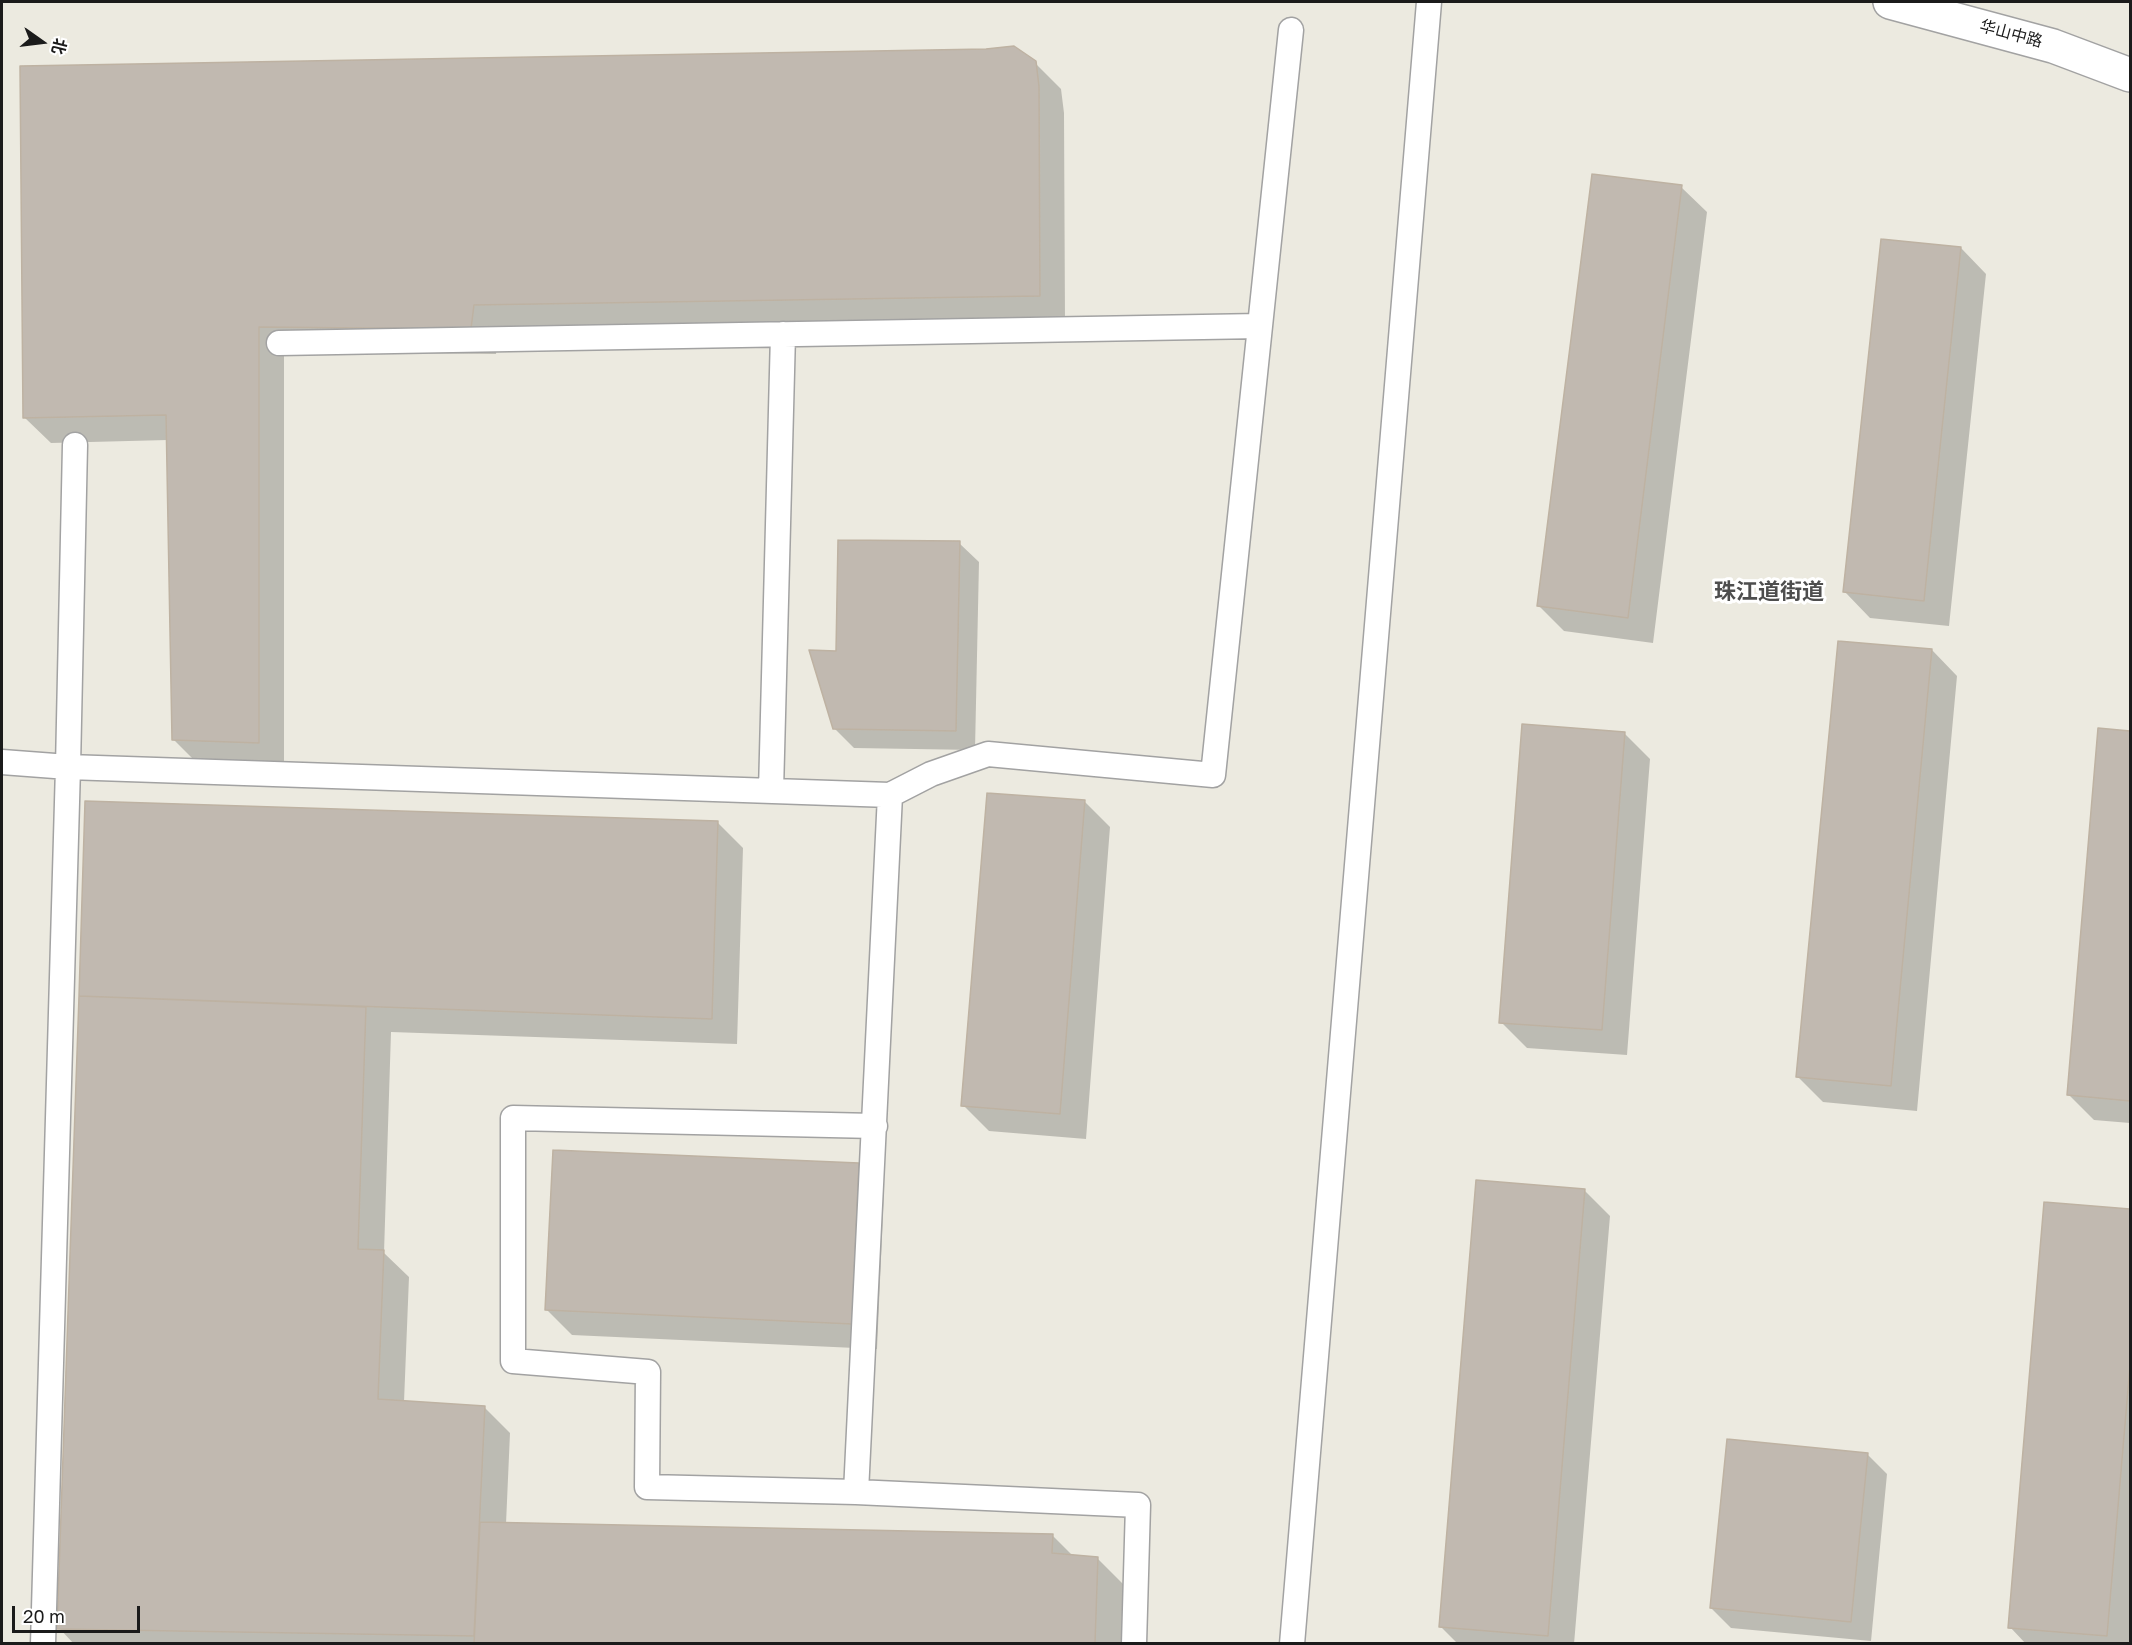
<!DOCTYPE html>
<meta charset="utf-8">
<style>
body{margin:0}
#map{position:relative;width:2132px;height:1645px;overflow:hidden;background:#eceae0;font-family:"Golos Text","Noto Sans SC",sans-serif}
canvas{display:block}
.frame{position:absolute;inset:0;border:3px solid #1b1b1b;pointer-events:none}
.north{position:absolute;left:12px;top:12px;width:60px;height:60px;-webkit-text-stroke:4px #fff;paint-order:stroke;rotate:104deg;font-size:16px;font-weight:700;line-height:24px;text-align:center;color:#1b1b1b}
.north::after{content:'';display:block;margin:auto;width:21px;height:27px;background:#1b1b1b;clip-path:polygon(50% 0,100% 100%,50% 72%,0 100%)}
.scale{position:absolute;left:12px;top:1606px;width:128px;height:27px;box-sizing:border-box;border:3px solid #1b1b1b;border-top:0;padding-left:8px;font-size:18px;line-height:21px;white-space:nowrap;color:#1b1b1b;-webkit-text-stroke:4px #fff;paint-order:stroke}
</style>
<div id="map">
<canvas width="2132" height="1645"></canvas>
<div class="frame"></div>
<div class="north">北</div>
<div class="scale">20 m</div>
</div>
<script>
const ctx = document.querySelector('canvas').getContext('2d');
ctx.lineJoin = 'round';
function fillPath(path, color) {
  ctx.fillStyle = color;
  ctx.fill(path, 'evenodd');
}
function poly(rows) {
  const path = new Path2D();
  for (const r of rows) {
    path.moveTo(r[0], r[1]);
    for (let i = 2; i < r.length; i += 2) path.lineTo(r[i], r[i + 1]);
  }
  return path;
}
function strokePath(path, color, width, dash) {
  ctx.strokeStyle = color;
  ctx.lineWidth = width;
  ctx.lineCap = dash ? 'butt' : 'round';
  ctx.setLineDash(dash || []);
  ctx.stroke(path);
}
function drawText(font, color, halo, rows, align = 'center') {
  ctx.font = font + ' "Golos Text","Noto Sans SC",sans-serif';
  ctx.lineWidth = 6;
  ctx.setLineDash([]);
  ctx.textBaseline = 'middle';
  ctx.strokeStyle = halo;
  ctx.fillStyle = color;
  for (const [text, x, y, turn = 0] of rows) {
    ctx.save();
    ctx.translate(x, y);
    ctx.rotate((+turn || 0) * Math.PI / 180);
    ctx.textAlign = isNaN(turn) ? turn : align;
    if (halo) ctx.strokeText(text, 0, 0);
    ctx.fillText(text, 0, 0);
    ctx.restore();
  }
}
fillPath(poly([
 [1035,63,1061,89,1064,113,1065,321,499,330,496,354,284,352,284,768,199,765,173,739,168,440,51,443,25,418,22,68],
 [1681,187,1707,212,1653,643,1564,631,1539,606],
 [1961,248,1986,274,1949,626,1870,618,1845,592],
 [959,543,979,562,975,750,854,748,834,728,838,652],
 [1932,650,1957,676,1917,1111,1823,1102,1798,1077],
 [2099,730,2130,732,2130,1123,2094,1120,2069,1095],
 [1624,733,1650,759,1627,1055,1527,1048,1501,1022],
 [86,802,718,823,743,848,737,1044,391,1032,384,1253,409,1277,404,1402,484,1407,510,1433,506,1524,1052,1535,1073,1556,1097,1558,1123,1584,1121,1644,74,1644,59,1628],
 [1085,802,1110,827,1086,1139,989,1131,963,1105],
 [858,1165,884,1190,877,1349,572,1335,547,1310],
 [1584,1190,1610,1216,1574,1644,1458,1644,1441,1627],
 [2046,1203,2130,1211,2130,1644,2026,1644,2010,1627],
 [1867,1454,1887,1474,1871,1641,1731,1628,1711,1608]
]), '#0003');
const building = poly([
 [1014,46,1036,61,1039,86,1040,296,474,305,471,329,259,327,259,743,172,740,166,415,23,418,20,66,986,49,1014,46],
 [1592,174,1682,185,1628,618,1537,606,1592,174],
 [1881,239,1961,247,1924,601,1843,592,1881,239],
 [838,540,960,541,956,731,833,729,809,650,836,651,838,540],
 [1838,641,1932,649,1891,1086,1796,1077,1838,641],
 [1522,724,1625,732,1602,1030,1499,1023,1522,724],
 [2098,728,2130,731,2130,1101,2067,1095,2098,728],
 [987,793,1085,800,1060,1114,961,1106,987,793],
 [85,801,718,821,712,1019,79,996,85,801],
 [79,996,366,1007,358,1249,384,1250,378,1399,485,1406,474,1636,57,1629,79,996],
 [553,1150,859,1163,852,1324,545,1310,553,1150],
 [1476,1180,1585,1189,1548,1636,1439,1627,1476,1180],
 [2044,1202,2130,1209,2130,1366,2107,1636,2008,1628,2044,1202],
 [1727,1439,1868,1453,1851,1622,1710,1608,1727,1439],
 [480,1522,1053,1534,1052,1553,1098,1557,1095,1644,474,1644,480,1522]
]);
fillPath(building, '#c1b9b0');
strokePath(building, '#beb2a2', 1.5);
const service = poly([
 [279,343,1260,326],
 [2,762,68,767,890,795,856,1492,1138,1505,1134,1644],
 [771,791,783,334],
 [890,795,931,774,988,754,1213,775,1291,30],
 [856,1492,647,1487,648,1372,513,1361,513,1118,875,1126],
 [43,1644,68,767,75,445],
 [1292,1644,1429,2]
]);
const tertiary = poly([
 [1890,2,2053,46,2130,75]
]);
strokePath(service, '#a2a2a2', 27);
strokePath(tertiary, '#a2a2a2', 36);
strokePath(service, '#fff', 24);
strokePath(tertiary, '#fff', 33);
drawText('16px', '#1b1b1b', '#fff', [
 ["华山中路",2011,34,15]
]);
drawText('bold 22px', '#4e4e4e', '#fff', [
 ["珠江道街道",1769,592]
]);
</script>
